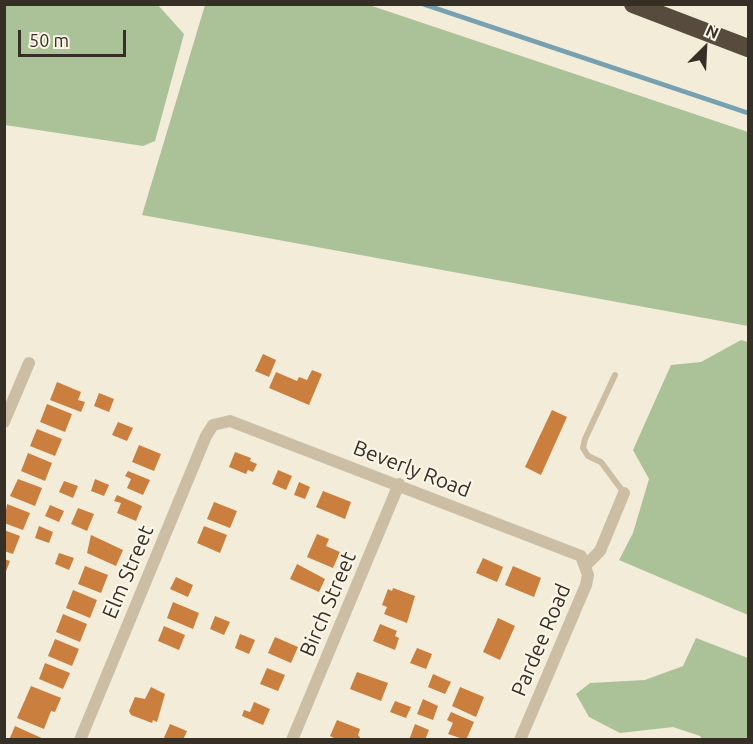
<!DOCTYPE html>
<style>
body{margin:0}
#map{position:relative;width:753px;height:744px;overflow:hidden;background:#f2ecd9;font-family:Ubuntu,sans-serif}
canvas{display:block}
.frame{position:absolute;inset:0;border:6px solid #362f26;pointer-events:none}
.north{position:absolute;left:675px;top:18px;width:60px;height:60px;-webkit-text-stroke:4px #faf5e6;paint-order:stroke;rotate:24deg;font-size:16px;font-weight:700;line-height:24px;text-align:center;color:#362f26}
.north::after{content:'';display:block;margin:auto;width:21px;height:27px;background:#362f26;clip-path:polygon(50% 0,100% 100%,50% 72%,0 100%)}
.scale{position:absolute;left:18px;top:30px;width:108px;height:27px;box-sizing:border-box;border:3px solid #362f26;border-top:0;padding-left:8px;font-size:18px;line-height:21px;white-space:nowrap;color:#362f26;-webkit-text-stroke:4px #faf5e6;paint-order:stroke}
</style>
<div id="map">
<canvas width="753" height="744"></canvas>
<div class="frame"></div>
<div class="north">N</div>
<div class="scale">50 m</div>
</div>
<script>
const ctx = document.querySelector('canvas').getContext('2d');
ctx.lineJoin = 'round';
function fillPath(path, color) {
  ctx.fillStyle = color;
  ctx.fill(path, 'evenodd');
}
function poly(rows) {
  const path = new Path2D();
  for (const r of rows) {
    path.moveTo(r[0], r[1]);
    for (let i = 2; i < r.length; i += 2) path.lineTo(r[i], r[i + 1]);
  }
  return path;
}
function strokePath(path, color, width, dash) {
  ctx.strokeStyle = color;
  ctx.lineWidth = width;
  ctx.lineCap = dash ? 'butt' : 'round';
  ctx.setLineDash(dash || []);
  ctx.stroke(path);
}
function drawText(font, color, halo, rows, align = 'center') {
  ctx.font = font + ' Ubuntu,sans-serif';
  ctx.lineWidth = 4.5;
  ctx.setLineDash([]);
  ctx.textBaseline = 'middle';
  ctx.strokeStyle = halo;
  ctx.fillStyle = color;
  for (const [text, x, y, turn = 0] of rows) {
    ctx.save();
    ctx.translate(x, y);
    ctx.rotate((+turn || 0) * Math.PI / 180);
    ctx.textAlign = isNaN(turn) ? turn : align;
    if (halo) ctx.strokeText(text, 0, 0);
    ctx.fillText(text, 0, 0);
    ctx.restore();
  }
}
fillPath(poly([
 [4,5,158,5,184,34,155,141,143,146,5,125],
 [205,5,369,5,748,132,748,326,142,215],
 [741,340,748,342,748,615,619,560,633,533,649,479,633,450,671,365,701,362],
 [696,638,748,658,748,739,702,739,700,736,673,727,620,733,589,717,576,694,590,683,645,680,683,666]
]), '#abc299');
strokePath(poly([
 [423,4,748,113]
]), '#77a1b0', 4.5);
fillPath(poly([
 [263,354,276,360,269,377,255,371],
 [312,370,322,374,309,405,269,388,276,372,297,381,299,377,307,380],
 [57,382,81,392,78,400,85,402,81,412,50,400],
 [99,393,114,399,109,412,94,406],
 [47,404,72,414,65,432,40,422],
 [552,410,567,417,541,475,525,467],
 [118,422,133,428,127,441,112,435],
 [37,429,62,439,55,456,30,446],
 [139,445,161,454,154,471,132,462],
 [235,452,251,458,250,461,257,464,253,472,248,470,246,474,229,467],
 [28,453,52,463,45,481,21,471],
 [278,470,292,476,286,490,272,484],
 [128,471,150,480,143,495,127,488,131,479,125,476],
 [18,479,42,488,35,506,10,496],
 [95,479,109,485,104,496,91,491],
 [64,481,78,486,73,498,59,492],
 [299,482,310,487,305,499,294,495],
 [323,491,351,502,345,519,316,507],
 [117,495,142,506,136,521,117,513,121,503,114,501],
 [214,502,237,511,230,528,207,519],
 [7,504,30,513,23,530,4,523],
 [50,505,64,511,59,522,45,516],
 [78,508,94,514,87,531,71,524],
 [39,526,53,532,49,543,35,538],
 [204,526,227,535,220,553,197,543],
 [4,530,20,536,13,554,4,551],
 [317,534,329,539,326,546,340,552,333,568,307,557],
 [91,535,123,550,116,566,87,553],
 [59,553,74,558,69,570,55,564],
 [483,558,503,567,497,582,476,573],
 [4,559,10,561,5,574,4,574],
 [297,564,325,579,319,592,290,579],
 [85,566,108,575,101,593,78,584],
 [513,566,541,578,534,597,505,585],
 [176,577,193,585,188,597,170,589],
 [393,588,415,596,407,623,384,614,387,607,382,605,388,589,392,591],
 [73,590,97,600,90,618,66,608],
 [173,602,199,613,193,629,167,618],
 [63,614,87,624,80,642,56,632],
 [215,616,230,622,224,635,210,629],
 [498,618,515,626,500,660,483,652],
 [380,624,397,631,395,636,399,638,395,650,373,641],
 [164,626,185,635,179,650,158,641],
 [240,634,255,640,249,654,235,648],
 [275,637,298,647,291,663,268,653],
 [55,639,79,649,72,666,48,656],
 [417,648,432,654,426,669,410,663],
 [45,663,70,673,63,689,39,679],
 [267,668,285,675,278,691,260,684],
 [357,672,388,683,381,701,350,689],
 [433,674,451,682,445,694,428,687],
 [31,686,61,698,55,712,51,711,44,729,17,718],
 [151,687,165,694,157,722,153,720,152,723,131,715,129,711,135,697,145,699],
 [460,687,484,697,476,717,452,706],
 [423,699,438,706,433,720,417,714],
 [395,701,411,707,406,718,390,712],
 [254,702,270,709,263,725,242,716,244,710,250,712],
 [451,712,474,722,466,740,448,734,453,723,447,720],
 [337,720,360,729,358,735,362,740,338,740,330,736],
 [170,724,187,731,183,740,163,740],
 [415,724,429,730,425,740,409,740],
 [15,726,46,740,9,740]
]), '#ca7f3f');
strokePath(poly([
 [615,375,585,439,583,448,588,456,601,462,624,493]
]), '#cbbea5', 6);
strokePath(poly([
 [4,422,29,363],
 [586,565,600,551,624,493],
 [80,740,206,436,213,425,230,421,581,556,588,575,586,585,520,740],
 [292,740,399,484]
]), '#cbbea5', 12);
strokePath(poly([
 [633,4,748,48]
]), '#574b3d', 18);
drawText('21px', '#362f26', '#faf5e6', [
 ["Beverly Road",412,469,21],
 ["Elm Street",128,572,-67],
 ["Birch Street",328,604,-67],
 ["Pardee Road",541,640,-67]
]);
</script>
